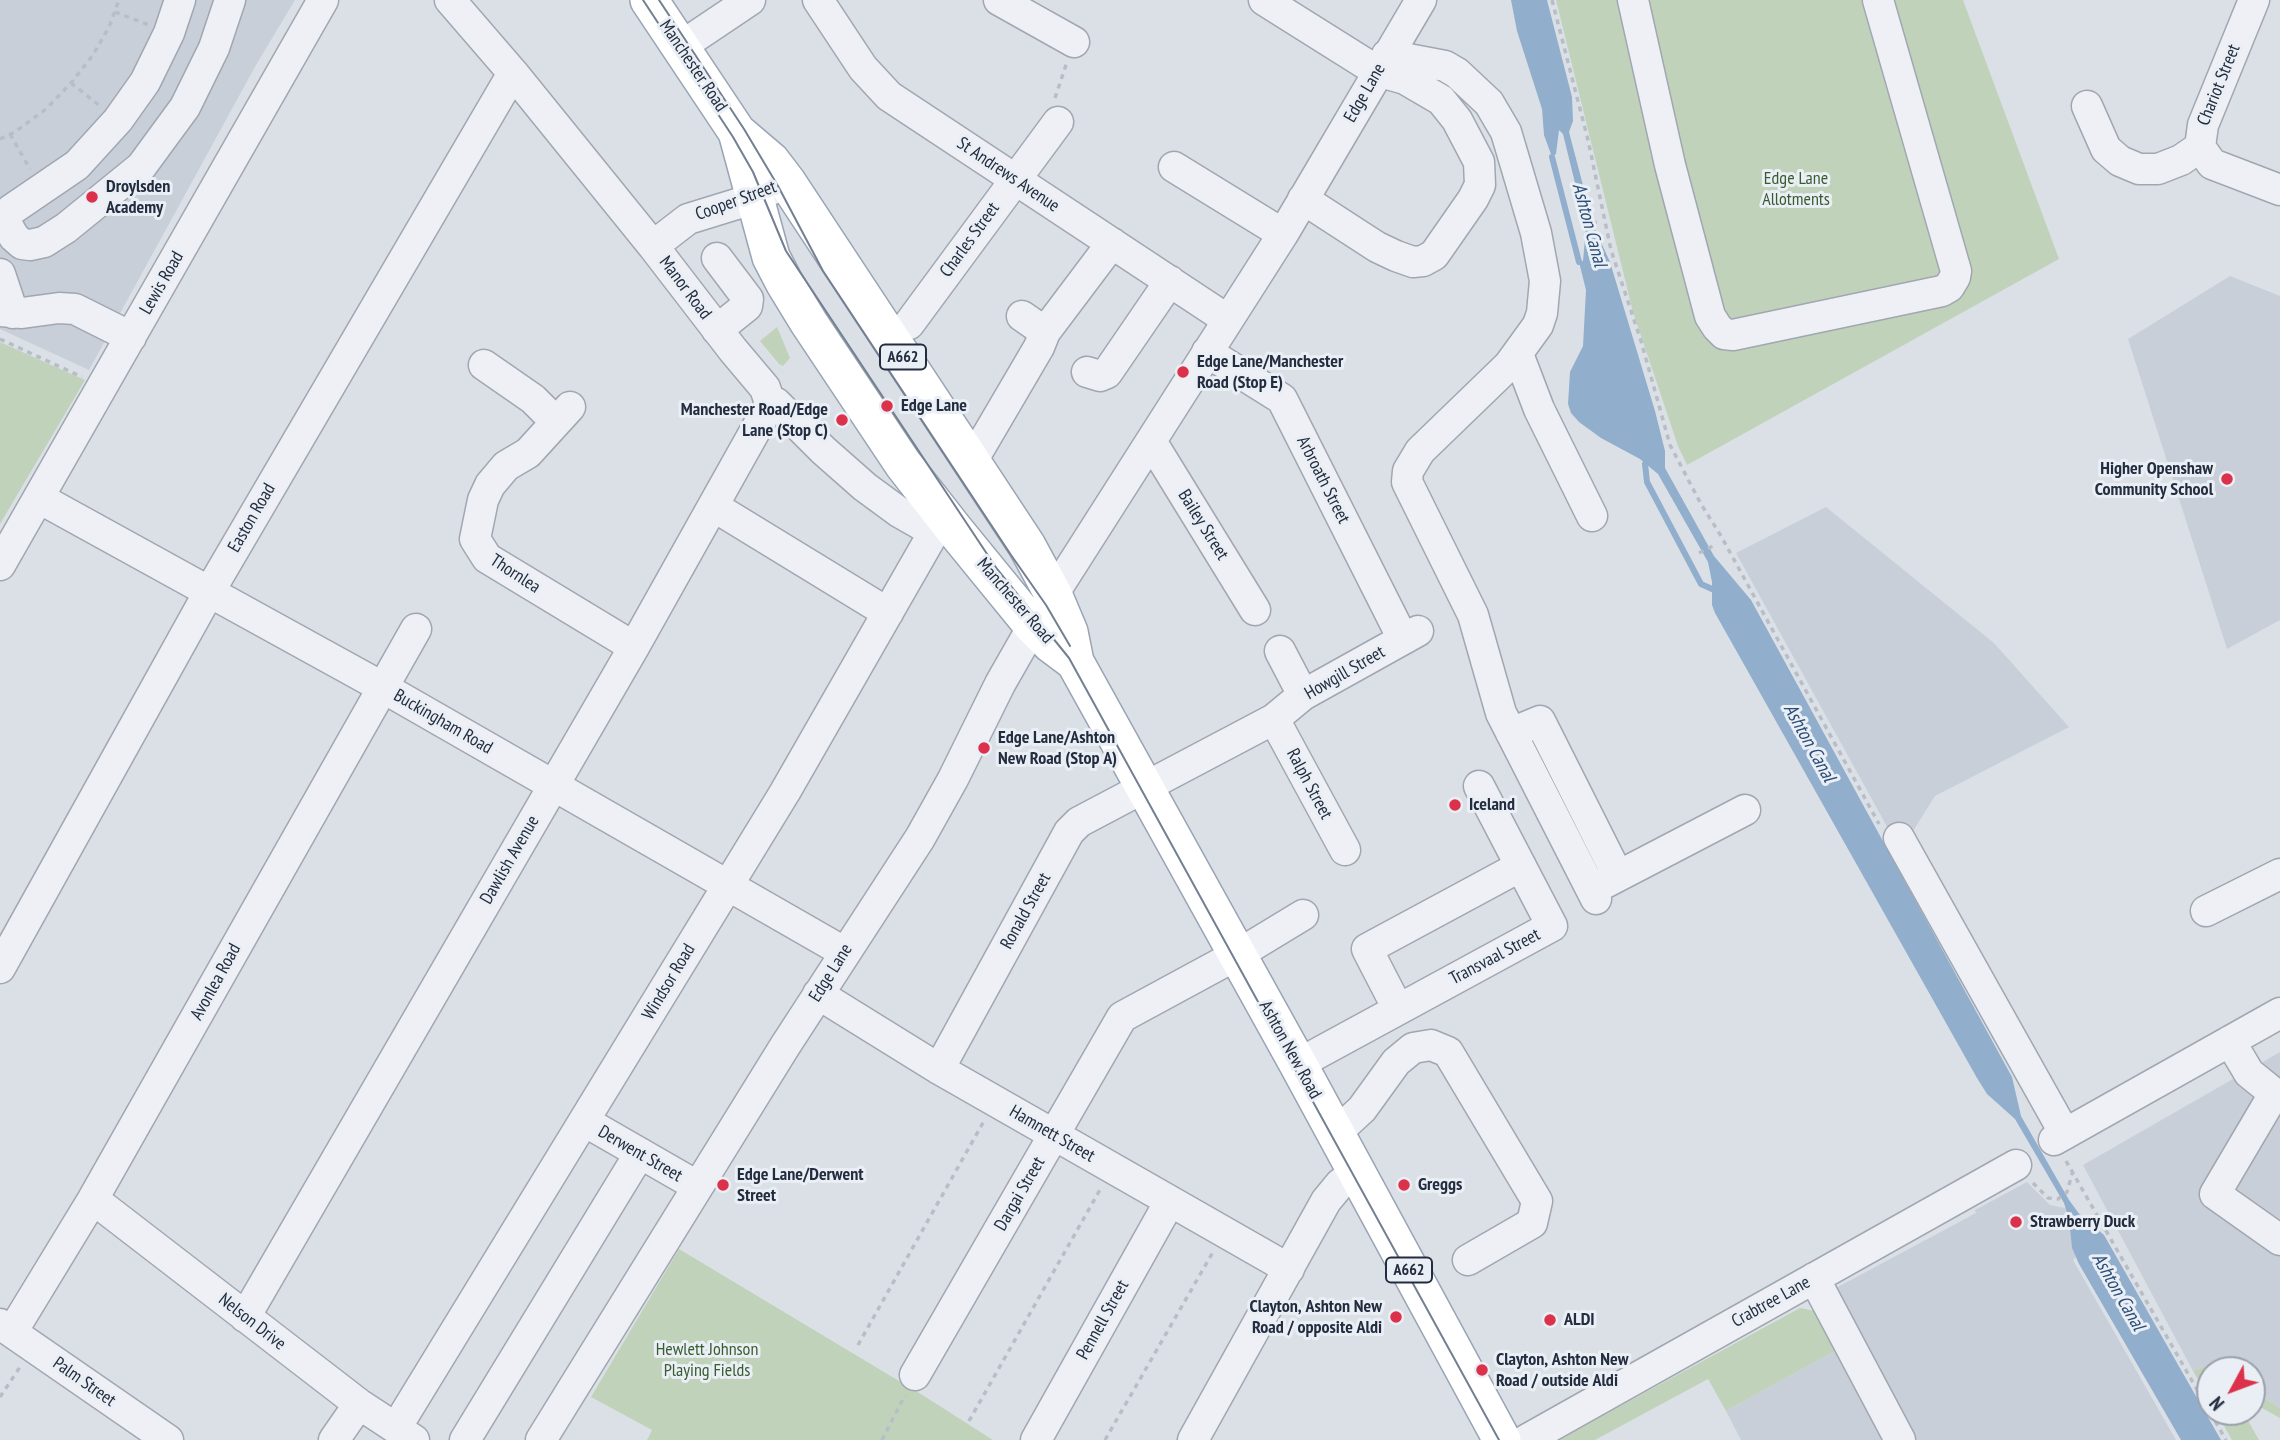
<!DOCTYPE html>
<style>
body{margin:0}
#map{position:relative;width:2280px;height:1440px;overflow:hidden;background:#dbe0e7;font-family:"PT Sans Narrow",sans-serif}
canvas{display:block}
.north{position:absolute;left:2196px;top:1356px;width:70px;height:70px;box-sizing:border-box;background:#eaeff5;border:2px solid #9ba1ac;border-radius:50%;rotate:229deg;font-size:19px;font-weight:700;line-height:28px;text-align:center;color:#242d3f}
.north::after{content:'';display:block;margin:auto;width:24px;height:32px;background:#dc314a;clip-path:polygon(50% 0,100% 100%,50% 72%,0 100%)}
</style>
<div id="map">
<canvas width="2280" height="1440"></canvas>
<div class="north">N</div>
</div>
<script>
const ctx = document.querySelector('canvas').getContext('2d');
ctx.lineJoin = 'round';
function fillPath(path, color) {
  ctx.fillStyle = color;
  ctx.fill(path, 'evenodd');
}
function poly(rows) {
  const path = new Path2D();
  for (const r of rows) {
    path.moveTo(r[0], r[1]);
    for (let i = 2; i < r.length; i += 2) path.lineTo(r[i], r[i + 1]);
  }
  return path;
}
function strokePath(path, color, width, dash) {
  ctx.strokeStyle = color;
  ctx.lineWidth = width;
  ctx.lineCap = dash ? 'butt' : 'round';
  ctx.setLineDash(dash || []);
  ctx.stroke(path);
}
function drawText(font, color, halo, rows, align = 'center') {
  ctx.font = font + ' "PT Sans Narrow",sans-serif';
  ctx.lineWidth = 6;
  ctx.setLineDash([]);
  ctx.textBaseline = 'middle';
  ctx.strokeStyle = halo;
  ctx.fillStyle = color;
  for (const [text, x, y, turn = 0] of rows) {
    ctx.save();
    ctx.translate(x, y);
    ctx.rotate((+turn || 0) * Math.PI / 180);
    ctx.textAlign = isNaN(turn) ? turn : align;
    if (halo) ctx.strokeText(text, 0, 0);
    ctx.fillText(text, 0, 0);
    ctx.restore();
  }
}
fillPath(poly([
 [0,0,295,0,256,65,89,370,0,329],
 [2230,276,2280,296,2280,620,2227,649,2128,339],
 [1826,507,1994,643,2069,727,1935,796,1908,839,1890,832,1736,553],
 [2280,1052,2280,1408,2252,1390,2252,1370,2222,1370,2212,1363,2193,1371,2083,1165],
 [2027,1182,2050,1205,2065,1208,2069,1220,2072,1247,2076,1257,2073,1260,2176,1440,1741,1440,1726,1411,1840,1348,1834,1289,1976,1213,1975,1210]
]), '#c9cfd9');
fillPath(poly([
 [1556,0,1963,0,2059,259,1687,465,1678,446,1633,312],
 [777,327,790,358,783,366,779,364,760,341],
 [0,342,85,380,0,524],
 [679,1249,924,1396,993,1440,647,1440,652,1430,591,1397],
 [1800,1308,1821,1312,1840,1348,1726,1411,1708,1379,1595,1440,1558,1440],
 [2212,1363,2222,1370,2210,1370,2210,1401,2193,1371],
 [2252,1390,2280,1408,2280,1418,2262,1408,2246,1417,2259,1440,2232,1440,2216,1412,2252,1412]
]), '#c1d2bb');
fillPath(poly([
 [1511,0,1547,0,1572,97,1573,121,1569,132,1594,227,1610,262,1655,411,1665,451,1665,468,1714,556,1751,600,2012,1077,2021,1116,2069,1200,2080,1215,2104,1235,2221,1440,2181,1440,2079,1264,2072,1248,2069,1220,2064,1203,2015,1119,1987,1094,1977,1078,1715,613,1712,605,1712,582,1708,562,1658,474,1640,459,1601,438,1579,422,1571,413,1568,404,1570,372,1583,346,1586,290,1579,262,1583,261,1586,228,1563,134,1559,130,1556,154,1552,157,1544,135,1542,109,1517,31]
]), '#91aecc');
strokePath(poly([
 [1552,157,1579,262],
 [1645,464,1647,482,1701,584,1712,589]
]), '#91aecc', 6);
const minor = poly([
 [180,0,169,33,145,82,118,120,77,165,11,210,7,216,6,223,14,237,22,244,30,245,44,242,66,228,141,167,185,107,214,48,230,0],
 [450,0,513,73,653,246,733,350,765,388,769,400,776,403,823,450,865,487,899,512,934,532,953,529],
 [818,0,863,68,889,96,1228,320],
 [999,0,1074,42],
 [1264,0,1377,71,1405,79,1441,100,1457,120,1479,162,1480,185,1473,199,1434,255,1423,261,1413,262,1396,256,1377,247,1303,199],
 [1633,0,1670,165,1710,316,1717,327,1724,334,1733,335,1942,291,1949,287,1955,277,1956,271,1878,0],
 [680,47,750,0],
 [1387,55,1445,66,1457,73,1489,103,1506,132,1536,233,1545,281,1542,313,1538,325,1509,365,1420,451,1408,471,1407,482,1473,615,1501,713,1596,899],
 [2087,106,2106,149,2120,161,2139,169,2158,169,2181,160,2200,147,2203,125,2254,0],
 [2200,147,2212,164,2280,190],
 [1174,167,1283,234],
 [653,246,688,219,756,198,774,188],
 [0,274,13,313],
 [0,311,22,313,59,308,75,309,131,337],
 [1022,316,1045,332,1112,243],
 [909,324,1058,122],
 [717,330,747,306,748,299,717,258],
 [1207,352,1282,399,1403,639],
 [1518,354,1539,409,1592,516],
 [484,365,533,399,555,421],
 [1087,372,1100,376,1107,373,1170,281],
 [570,407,528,453,506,466,490,485,483,500,475,539,487,558,634,647],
 [1151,441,1255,610],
 [971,463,1039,347,1045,332],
 [39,498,382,687,844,952],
 [713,506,888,613],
 [0,565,323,0],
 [1280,651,1303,695],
 [1274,719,1345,850],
 [1511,733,1540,721,1618,876],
 [1899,838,2065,1134],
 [1601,885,1745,810],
 [2206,911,2280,874],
 [0,968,208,594,513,73],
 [818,994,939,1069,1289,1269],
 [1398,1009,1367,949,1521,866],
 [2230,1041,2249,1073,2280,1098],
 [1298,1064,1552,926,1479,786],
 [939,1069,1069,832,1079,822,1274,719,1303,695,1418,631],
 [2274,1094,2215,1194,2280,1240],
 [584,1121,697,1186],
 [1335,1134,1362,1109,1396,1062,1413,1048,1431,1045,1448,1052,1537,1201,1532,1223,1468,1260],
 [2054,1140,2280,1013],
 [93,1199,359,1404,414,1440],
 [1814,1278,1900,1440],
 [245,1317,634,647,769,406,769,400],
 [0,1324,168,1440],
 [12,1332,93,1199,416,629],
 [915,1375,1122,1017,1242,952,1303,915],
 [396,1428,785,792,934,532],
 [334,1440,359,1404],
 [465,1440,640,1153],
 [541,1440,785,1046,920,838,953,779,1000,684,1033,626,1283,234,1421,0],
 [1036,1440,1170,1201],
 [1193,1440,1326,1201,1340,1184,1356,1172],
 [1526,1440,2016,1165]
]);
const major = poly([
 [649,0,737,132,771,161,787,182,1027,546,1053,594,1069,632,1075,662,1298,1064,1502,1440],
 [737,132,771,257,784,282,809,323,903,464,953,528,1033,626,1051,644,1075,662]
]);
strokePath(minor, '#a0a7b1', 33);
strokePath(major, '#99a4b4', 40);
strokePath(poly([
 [1552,0,1588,140,1611,250,1641,341,1670,445,1701,504,1721,536,1879,824],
 [115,12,149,25],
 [71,83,100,106],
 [1055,98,1067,62],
 [10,134,30,169],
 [0,139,15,132,46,109,71,83,93,55,109,27,119,0],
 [1582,225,1597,222],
 [0,339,82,377],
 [1699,553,1713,546],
 [2066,1161,2226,1440],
 [2033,1183,2048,1198,2058,1199,2067,1192,2072,1174],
 [858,1345,984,1121],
 [0,1397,20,1367],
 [969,1421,1101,1188],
 [882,1440,905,1395],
 [1105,1440,1213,1252]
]), '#b9bdc6', 3.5, [5, 5]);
strokePath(minor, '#eef0f5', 30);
strokePath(major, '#fff', 37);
strokePath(poly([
 [643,0,733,137,753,172,786,251,997,569,1069,658,1499,1440],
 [659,0,744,129,778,186,823,271,1011,555,1046,605,1070,646]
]), '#737f92', 2);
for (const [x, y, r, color] of [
 [92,197,7,"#dc314a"],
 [1183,372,7,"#dc314a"],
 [887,406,7,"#dc314a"],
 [842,420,7,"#dc314a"],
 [2227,479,7,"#dc314a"],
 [984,748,7,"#dc314a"],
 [1455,805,7,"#dc314a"],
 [723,1185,7,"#dc314a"],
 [1404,1185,7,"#dc314a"],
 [2016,1222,7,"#dc314a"],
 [1396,1317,7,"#dc314a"],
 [1550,1320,7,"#dc314a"],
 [1482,1370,7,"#dc314a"]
]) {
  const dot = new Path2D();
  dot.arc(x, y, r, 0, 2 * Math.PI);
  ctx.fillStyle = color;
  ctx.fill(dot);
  strokePath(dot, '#eaeff5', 2.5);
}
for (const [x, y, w] of [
 [903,357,46],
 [1409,1270,46]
]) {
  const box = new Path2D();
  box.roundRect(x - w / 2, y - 12.5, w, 25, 5);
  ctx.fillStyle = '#eaeff5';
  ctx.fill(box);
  strokePath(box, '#242d3f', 2);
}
drawText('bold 16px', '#242d3f', null, [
 ["A662",903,357],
 ["A662",1409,1270]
]);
drawText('18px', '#242d3f', '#eaeff5', [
 ["Manchester Road",693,66,56],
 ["Chariot Street",2219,85,-68],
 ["Edge Lane",1365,93,-60],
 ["St Andrews Avenue",1008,175,34],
 ["Cooper Street",736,201,-20],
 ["Charles Street",970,240,-54],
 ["Lewis Road",162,283,-60],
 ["Manor Road",685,288,53],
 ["Arbroath Street",1323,480,63],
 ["Easton Road",252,518,-60],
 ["Bailey Street",1203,525,58],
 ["Thornlea",515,574,33],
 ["Manchester Road",1015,601,49],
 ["Howgill Street",1345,673,-30],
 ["Buckingham Road",443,722,30],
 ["Ralph Street",1309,784,62],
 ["Dawlish Avenue",510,860,-60],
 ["Ronald Street",1026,911,-61],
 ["Transvaal Street",1495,957,-28],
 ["Edge Lane",831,973,-58],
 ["Avonlea Road",216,982,-61],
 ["Windsor Road",669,982,-59],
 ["Ashton New Road",1290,1050,61],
 ["Hamnett Street",1052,1134,30],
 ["Derwent Street",640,1154,30],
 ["Dargai Street",1020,1194,-60],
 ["Crabtree Lane",1771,1302,-29],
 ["Pennell Street",1103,1320,-61],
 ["Nelson Drive",252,1322,38],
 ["Palm Street",84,1382,35]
]);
drawText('18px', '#385c2f', '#eaeff5', [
 ["Edge Lane",1796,179],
 ["Allotments",1796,200],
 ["Hewlett Johnson",707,1350],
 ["Playing Fields",707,1371]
]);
drawText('bold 18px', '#242d3f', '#eaeff5', [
 ["Droylsden",106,187],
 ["Academy",106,208],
 ["Edge Lane/Manchester",1197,362],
 ["Road (Stop E)",1197,383],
 ["Edge Lane",901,406],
 ["Manchester Road/Edge",828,410,"right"],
 ["Lane (Stop C)",828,431,"right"],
 ["Higher Openshaw",2213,469,"right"],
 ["Community School",2213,490,"right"],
 ["Edge Lane/Ashton",998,738],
 ["New Road (Stop A)",998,759],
 ["Iceland",1469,805],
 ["Edge Lane/Derwent",737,1175],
 ["Street",737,1196],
 ["Greggs",1418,1185],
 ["Strawberry Duck",2030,1222],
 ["Clayton, Ashton New",1382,1307,"right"],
 ["Road / opposite Aldi",1382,1328,"right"],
 ["ALDI",1564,1320],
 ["Clayton, Ashton New",1496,1360],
 ["Road / outside Aldi",1496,1381]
], 'left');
drawText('italic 19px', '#2a4c76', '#eaeff5', [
 ["Ashton Canal",1589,225,75],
 ["Ashton Canal",1809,743,61],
 ["Ashton Canal",2118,1292,60]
]);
</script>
